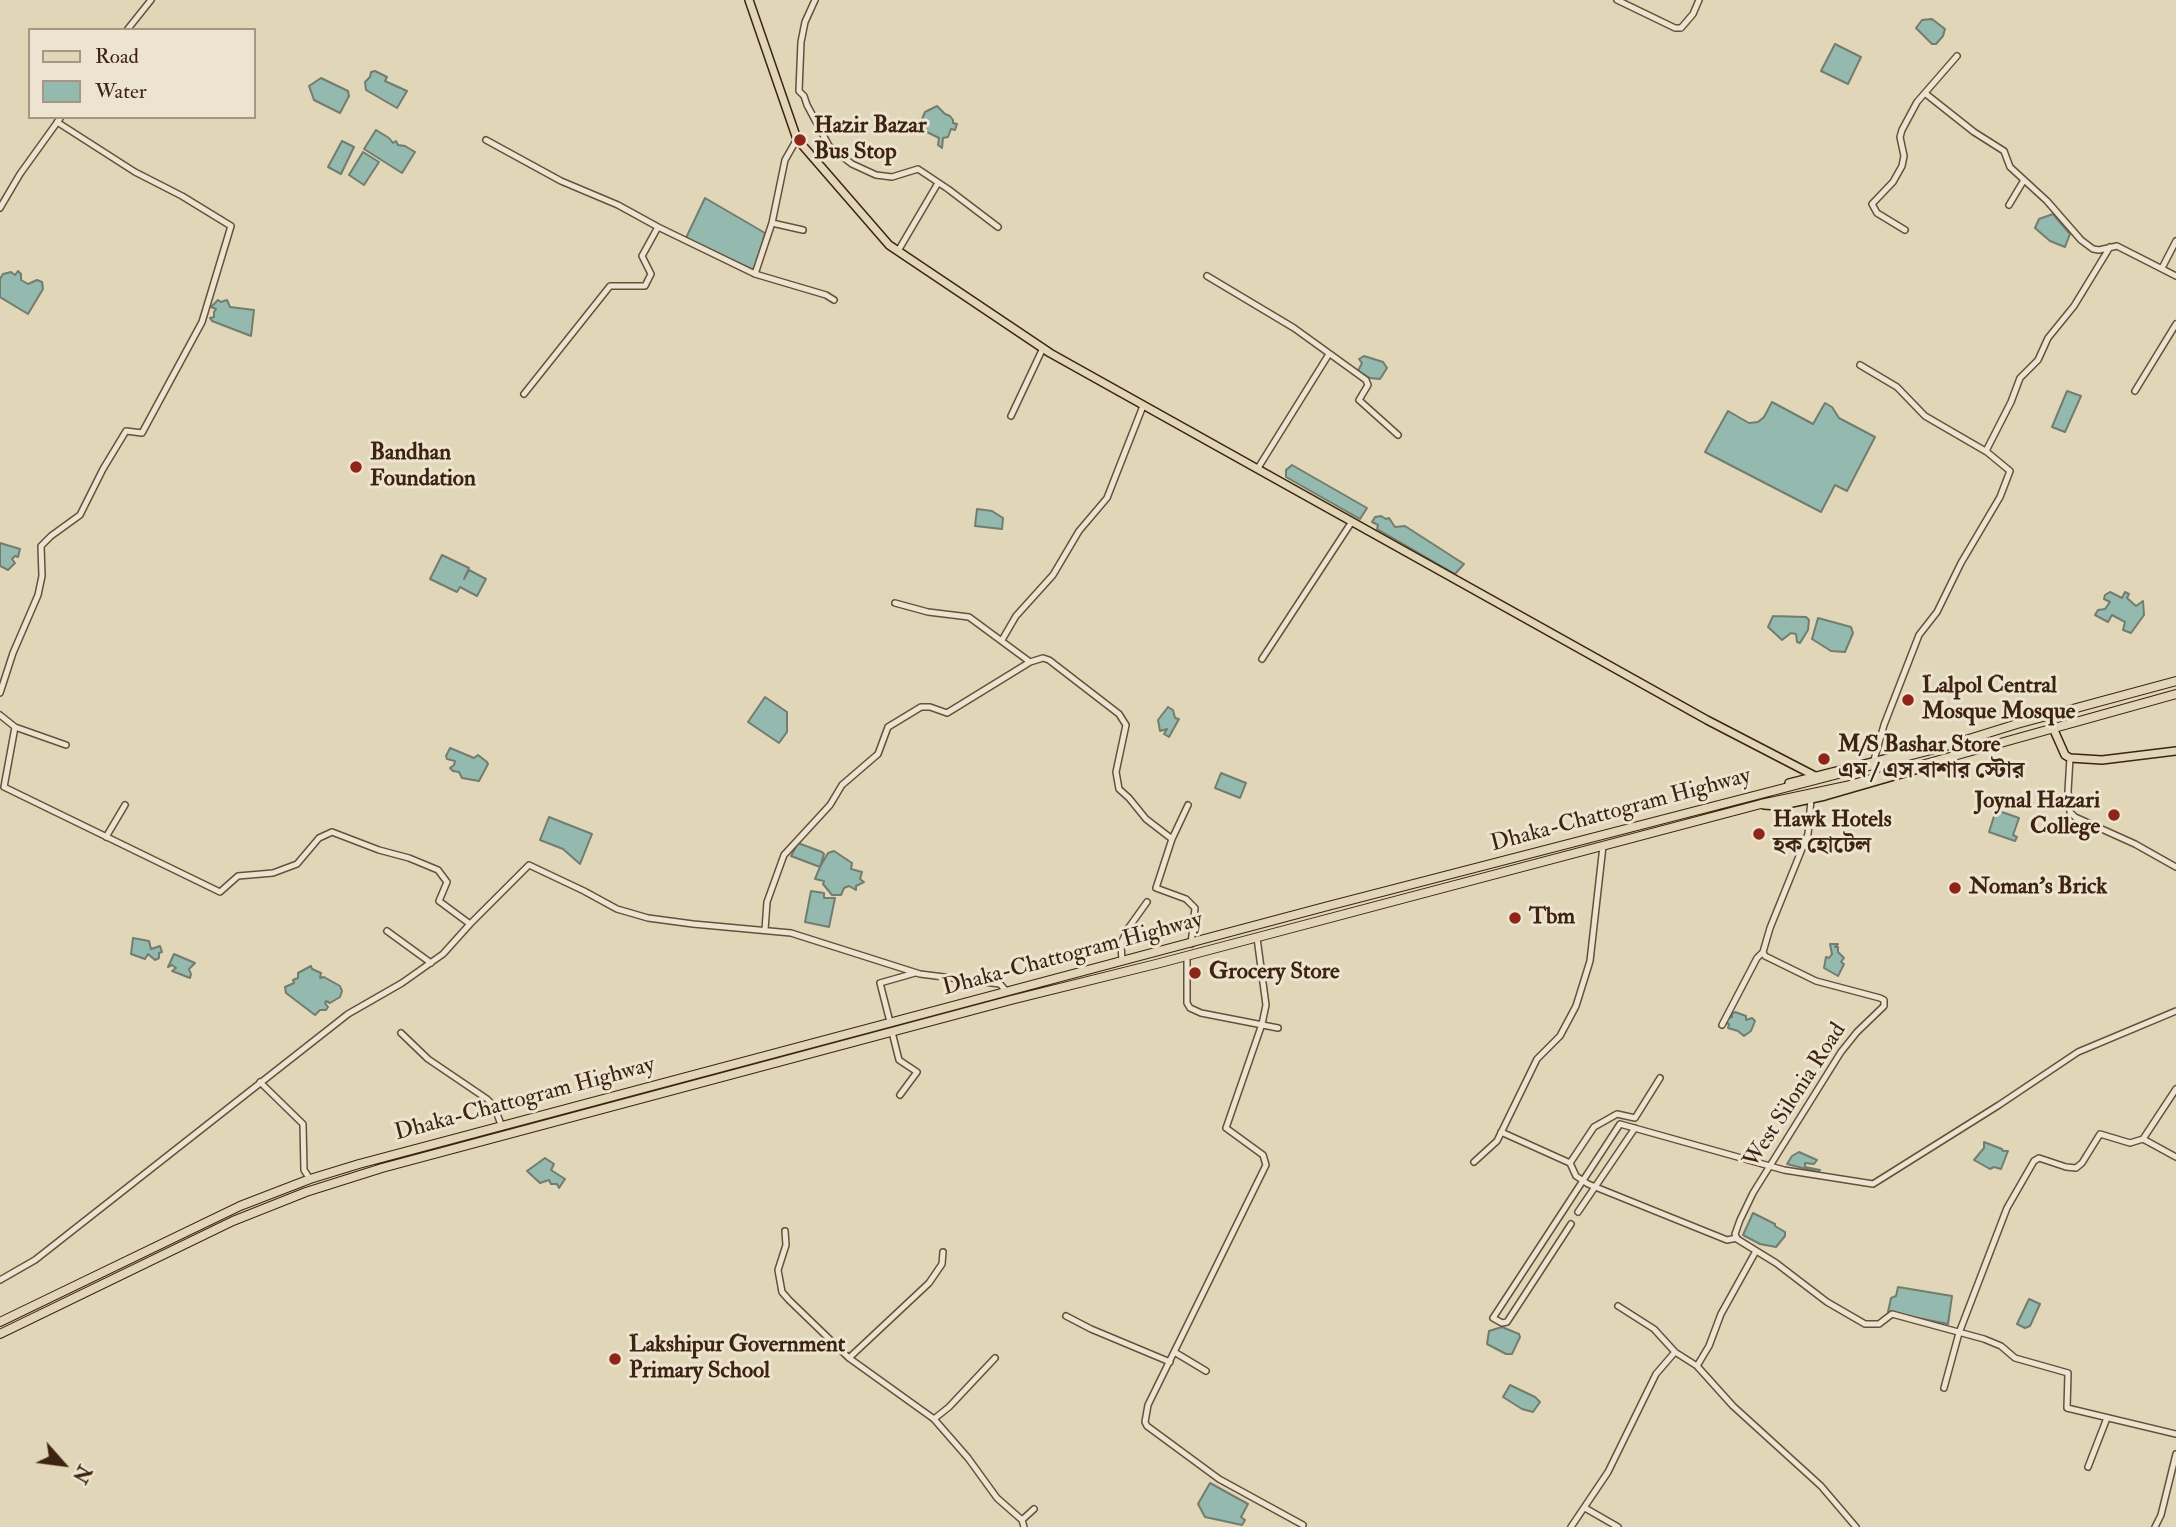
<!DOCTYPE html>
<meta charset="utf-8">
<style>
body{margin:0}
#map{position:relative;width:2176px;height:1527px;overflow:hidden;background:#e1d6b7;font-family:"IM FELL Double Pica",serif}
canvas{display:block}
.legend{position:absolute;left:28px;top:28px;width:228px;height:91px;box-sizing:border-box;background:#ece4d0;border:2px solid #a69783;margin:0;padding:9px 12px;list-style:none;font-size:21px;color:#3e2310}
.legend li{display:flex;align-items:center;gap:14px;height:35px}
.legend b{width:35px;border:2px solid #a69783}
.north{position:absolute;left:28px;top:1429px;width:70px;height:70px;-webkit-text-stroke:5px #ece4d0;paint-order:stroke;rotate:118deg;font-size:19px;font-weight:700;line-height:28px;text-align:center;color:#3e2310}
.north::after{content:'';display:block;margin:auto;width:24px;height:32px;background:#3e2310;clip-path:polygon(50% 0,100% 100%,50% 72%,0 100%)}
</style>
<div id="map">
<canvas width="2176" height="1527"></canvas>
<ul class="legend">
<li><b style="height:9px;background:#e1d6b7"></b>Road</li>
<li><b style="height:19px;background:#94b9af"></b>Water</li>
</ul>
<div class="north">N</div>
</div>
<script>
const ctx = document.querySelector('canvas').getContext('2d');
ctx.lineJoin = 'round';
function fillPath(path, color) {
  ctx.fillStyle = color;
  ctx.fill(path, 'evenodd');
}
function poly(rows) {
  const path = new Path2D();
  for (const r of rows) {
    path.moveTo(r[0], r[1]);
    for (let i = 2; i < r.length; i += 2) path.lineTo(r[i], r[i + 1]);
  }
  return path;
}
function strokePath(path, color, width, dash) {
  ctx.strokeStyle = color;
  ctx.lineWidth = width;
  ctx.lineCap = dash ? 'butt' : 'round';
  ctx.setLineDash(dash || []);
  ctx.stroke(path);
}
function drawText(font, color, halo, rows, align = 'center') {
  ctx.font = font + ' "IM FELL Double Pica","Noto Serif Bengali",serif';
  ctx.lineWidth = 6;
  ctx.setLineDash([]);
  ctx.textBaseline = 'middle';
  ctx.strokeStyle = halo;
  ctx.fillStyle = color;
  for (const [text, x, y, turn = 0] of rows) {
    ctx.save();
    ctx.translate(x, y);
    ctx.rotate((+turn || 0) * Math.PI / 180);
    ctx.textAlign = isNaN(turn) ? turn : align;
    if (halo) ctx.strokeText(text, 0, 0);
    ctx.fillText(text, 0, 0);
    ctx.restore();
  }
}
const water = poly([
 [1932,19,1945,29,1943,36,1936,44,1932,44,1916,28,1922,20,1932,19],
 [1835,44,1861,57,1848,84,1821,71,1835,44],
 [375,71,387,77,385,81,407,91,397,108,366,90,365,82,370,77,371,72,375,71],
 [321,78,348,91,349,96,340,113,314,100,309,86,321,78],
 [937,106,945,114,950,116,953,120,953,123,957,124,955,130,951,129,948,137,943,138,942,148,938,145,939,138,923,130,924,126,920,124,925,112,937,106],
 [376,130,389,138,393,143,396,141,398,145,405,146,415,152,402,173,364,149,376,130],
 [342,141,354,147,341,174,328,167,342,141],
 [363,152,379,162,364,185,349,175,363,152],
 [705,198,765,233,756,271,685,240,705,198],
 [2053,214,2070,234,2065,247,2050,241,2035,228,2039,219,2053,214],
 [18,271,21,274,21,280,28,284,37,280,42,282,43,289,28,314,0,297,0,279,3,274,11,272,15,275,18,271],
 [218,300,221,302,227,300,230,307,254,310,251,336,212,321,210,318,214,317,214,312,216,309,211,307,218,300],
 [1364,356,1383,362,1387,368,1380,379,1370,378,1358,371,1362,363,1359,359,1364,356],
 [2067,391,2081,396,2065,432,2052,427,2067,391],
 [1772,402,1813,424,1825,403,1832,407,1839,418,1875,437,1847,491,1835,485,1821,512,1705,452,1728,411,1749,423,1758,422,1764,417,1772,402],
 [1292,465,1367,508,1360,519,1286,477,1286,470,1292,465],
 [977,509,992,511,1003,518,1002,529,975,526,977,509],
 [1381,516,1386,519,1389,518,1395,527,1405,526,1464,564,1455,574,1377,529,1378,525,1372,522,1375,517,1381,516],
 [0,543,20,549,18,557,15,556,12,559,15,563,8,570,0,566,0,543],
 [442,555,469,568,464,579,469,570,486,579,477,596,460,587,457,592,430,579,442,555],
 [2110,592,2122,598,2125,592,2129,594,2127,598,2136,606,2143,601,2144,615,2131,633,2123,630,2125,622,2112,615,2108,622,2095,615,2098,610,2105,609,2110,602,2104,599,2105,595,2110,592],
 [1773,616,1806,617,1809,620,1808,630,1800,643,1797,642,1796,634,1791,633,1782,640,1768,627,1773,616],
 [1818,618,1851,627,1853,633,1845,652,1831,651,1812,639,1818,618],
 [765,697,787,712,787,732,779,743,748,722,765,697],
 [1168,707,1173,710,1175,718,1179,719,1169,737,1164,734,1167,729,1160,731,1158,720,1168,707],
 [450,748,474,758,478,755,487,762,488,764,479,781,462,778,459,772,453,771,450,768,454,765,455,761,447,759,446,756,450,748],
 [1221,773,1246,783,1240,798,1215,788,1221,773],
 [1996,810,2019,818,2013,835,2017,837,2015,841,1989,832,1996,810],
 [549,817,592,834,580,864,563,849,540,840,549,817],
 [798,843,822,852,824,854,820,867,828,853,834,851,852,863,851,869,862,872,860,879,864,882,856,886,856,890,849,886,844,888,841,895,832,895,823,884,824,881,815,879,820,867,791,856,798,843],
 [811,891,824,893,824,898,835,898,829,927,805,922,811,891],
 [133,938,149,941,151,949,160,946,162,952,159,953,159,958,155,960,148,954,145,959,131,954,133,938],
 [1830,944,1838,944,1835,947,1838,947,1838,952,1844,958,1841,962,1844,964,1838,976,1824,968,1826,957,1829,958,1832,954,1830,944],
 [174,954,195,963,189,969,191,974,190,978,172,971,176,968,172,965,168,967,174,954],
 [311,966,312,969,321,973,320,978,324,977,340,986,342,991,340,997,330,1003,326,1001,325,1003,328,1007,326,1010,320,1010,315,1015,286,993,285,987,294,983,293,980,298,978,298,973,311,966],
 [1735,1012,1746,1016,1746,1020,1752,1018,1755,1021,1751,1031,1744,1036,1738,1031,1728,1028,1729,1024,1726,1023,1727,1018,1732,1017,1732,1014,1735,1012],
 [1984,1142,2002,1149,2003,1151,2008,1151,2001,1169,1994,1167,1990,1169,1974,1160,1984,1148,1984,1142],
 [1799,1152,1817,1160,1814,1164,1805,1163,1805,1167,1820,1170,1818,1172,1787,1164,1792,1156,1799,1152],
 [545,1158,554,1164,551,1170,565,1179,559,1188,557,1184,551,1184,549,1180,540,1183,527,1171,545,1158],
 [1753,1213,1775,1224,1775,1226,1785,1232,1785,1236,1776,1247,1760,1244,1743,1235,1753,1213],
 [1898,1287,1952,1296,1948,1324,1888,1312,1891,1298,1896,1296,1898,1287],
 [2029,1299,2040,1304,2030,1326,2025,1328,2017,1324,2029,1299],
 [1502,1327,1519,1334,1520,1337,1512,1354,1506,1354,1487,1344,1489,1331,1502,1327],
 [1510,1385,1535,1397,1540,1402,1533,1412,1522,1409,1503,1397,1510,1385],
 [1210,1483,1248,1504,1241,1517,1245,1520,1242,1525,1205,1517,1198,1504,1210,1483]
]);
fillPath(water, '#94b9af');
strokePath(water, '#727d6f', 2);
const minor = poly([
 [815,0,805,22,801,42,799,91,804,96,807,105,829,146,852,164,876,175,892,177,918,169,948,189,998,227],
 [1617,0,1675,28,1681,28,1693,14,1699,0],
 [127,30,151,0],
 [1926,94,1974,132,2004,151,2010,167,2047,201,2081,240,2093,249,2099,250,2117,246,2176,276],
 [486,140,561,181,618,205,658,227,755,274,826,295,834,300],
 [2009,205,2024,180],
 [0,208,20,174,61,117],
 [772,223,785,160,797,139],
 [1905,230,1877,213,1872,204,1893,182,1902,166,1904,156,1900,137,1902,130,1917,102,1957,56],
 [898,251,938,183],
 [2162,268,2176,241],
 [755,274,772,223,803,230],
 [1207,276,1294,328,1366,380,1368,385,1359,400,1398,435],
 [1860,365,1897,387,1925,416,1987,452],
 [2135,391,2176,324],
 [524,394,610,286,645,286,651,274,642,256,658,227],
 [1011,416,1043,348],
 [1258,468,1329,354],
 [895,603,928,612,969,617,1030,662],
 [1002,640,1016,616,1053,575,1079,531,1107,498,1143,406],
 [1262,659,1351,523],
 [0,693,13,653,38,595,42,576,41,546,51,536,80,515,103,469,126,431,142,433,202,322,231,226,182,196,135,172,57,122],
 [0,715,15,727,4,787,220,892,238,876,273,873,297,864,319,838,332,832,379,850,409,858,438,870,447,882,439,901,470,924],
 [15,727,66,745],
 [2070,758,2068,791,2070,812,2075,817,2135,844,2176,867],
 [1874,760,1884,725,1919,635,1937,612,1961,563,2000,497,2010,471,1987,452,1987,449,2011,402,2020,378,2038,360,2048,338,2074,306,2110,247],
 [1811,799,1808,834,1770,928,1763,952,1765,956,1816,981,1880,998,1884,1000,1884,1006,1857,1032,1841,1052,1753,1193,1740,1220,1735,1234,1737,1239,1776,1263,1827,1302,1865,1324,1879,1324,1892,1314,1984,1339,2001,1346,2015,1358,2068,1373,2067,1408,2176,1434],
 [106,837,125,805],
 [1172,839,1188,805],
 [765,930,767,902,784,855,830,805,842,785,878,754,888,727,921,707,930,707,947,713,1030,662,1043,658,1049,660,1119,714,1126,725,1116,772,1119,789,1129,798,1146,819,1172,839,1156,888,1186,899,1195,908,1191,944],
 [387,931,431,963],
 [1257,938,1266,1005,1262,1024,1226,1128,1263,1155,1266,1165,1148,1405,1145,1422,1147,1426,1219,1479,1303,1525],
 [1187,956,1187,1003,1190,1008,1201,1013,1278,1028],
 [1122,961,1121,944,1127,930,1147,902],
 [890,1022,880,983,915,973],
 [1722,1025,1757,958,1763,952],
 [892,1032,899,1060,917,1072,900,1095],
 [401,1033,428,1059,487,1099,494,1106,502,1127],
 [260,1082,303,1124,304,1170,310,1179],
 [1501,1132,1570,1163,1576,1176,1588,1184,1727,1240,1737,1238],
 [2143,1139,2176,1157],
 [1474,1162,1497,1141,1537,1059,1560,1036,1576,1006,1590,961,1603,846],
 [1570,1163,1594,1127,1617,1114,1635,1118,1660,1078],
 [1578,1212,1635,1128],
 [1571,1224,1507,1322,1502,1323,1493,1318,1620,1124,1784,1170,1873,1184,1999,1105,2078,1052,2176,1011],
 [785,1231,786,1245,778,1270,782,1292,789,1300,849,1358,934,1419,968,1458,997,1498,1022,1520,1024,1527],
 [0,1280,35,1260,348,1014,402,983,443,954,470,924,529,865,584,891,617,909,648,918,693,924,791,933,920,974,1000,984,1007,992],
 [1618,1306,1654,1329,1675,1352,1697,1366,1733,1406,1821,1486,1856,1527],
 [1066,1316,1091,1329,1170,1362],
 [1176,1353,1206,1371],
 [849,1358,929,1283,942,1264,943,1252],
 [1697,1366,1709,1346,1721,1314,1756,1251],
 [1944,1388,1959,1333,2007,1208,2034,1161,2039,1158,2066,1167,2076,1168,2082,1163,2100,1134,2130,1143,2143,1139,2176,1089],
 [934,1419,949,1407,995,1358],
 [2088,1467,2107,1418],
 [1585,1508,1618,1527],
 [1022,1520,1034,1509],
 [1571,1527,1608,1472,1656,1374,1675,1352],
 [2155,1527,2161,1515,2176,1454]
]);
const major = poly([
 [749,0,797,139,889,245,1050,353,1707,720,1815,776],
 [2053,728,2065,755,2070,758,2102,760,2176,751],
 [1789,783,1920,750],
 [1764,805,1778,806,1825,796,1922,768]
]);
const highway = poly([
 [0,1322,240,1206,310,1179,359,1164,1328,906,1943,747,2017,724,2176,681],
 [0,1334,233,1221,306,1192,382,1168,1011,1000,1160,963,1761,804,1846,786,2176,694]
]);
strokePath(minor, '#67503a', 8);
strokePath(major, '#3e2310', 10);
strokePath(highway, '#3e2310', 10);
strokePath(minor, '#ece4d0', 5);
strokePath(major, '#e1d6b7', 7);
strokePath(highway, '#e1d6b7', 8);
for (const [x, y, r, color] of [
 [800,140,7,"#8f2418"],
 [356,467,7,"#8f2418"],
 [1908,700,7,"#8f2418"],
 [1824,759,7,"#8f2418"],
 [2114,815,7,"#8f2418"],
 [1759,834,7,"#8f2418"],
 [1955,888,7,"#8f2418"],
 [1515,918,7,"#8f2418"],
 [1195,973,7,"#8f2418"],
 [615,1359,7,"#8f2418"]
]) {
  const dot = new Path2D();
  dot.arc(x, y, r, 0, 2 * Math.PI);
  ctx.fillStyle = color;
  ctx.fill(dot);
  strokePath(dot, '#ece4d0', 2.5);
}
drawText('bold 23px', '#3e2310', '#ece4d0', [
 ["Hazir Bazar",814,127],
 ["Bus Stop",814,153],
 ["Bandhan",370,454],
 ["Foundation",370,480],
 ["Lalpol Central",1922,687],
 ["Mosque Mosque",1922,713],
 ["M/S Bashar Store",1838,746],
 ["এম / এস বাশার স্টোর",1838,772],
 ["Joynal Hazari",2100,802,"right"],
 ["College",2100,828,"right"],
 ["Hawk Hotels",1773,821],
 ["হক হোটেল",1773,847],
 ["Noman's Brick",1969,888],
 ["Tbm",1529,918],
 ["Grocery Store",1209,973],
 ["Lakshipur Government",629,1346],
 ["Primary School",629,1372]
], 'left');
drawText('23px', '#3e2310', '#ece4d0', [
 ["Dhaka-Chattogram Highway",1621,811,-15],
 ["Dhaka-Chattogram Highway",1073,955,-15],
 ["West Silonia Road",1796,1096,-57],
 ["Dhaka-Chattogram Highway",525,1100,-15]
]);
</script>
